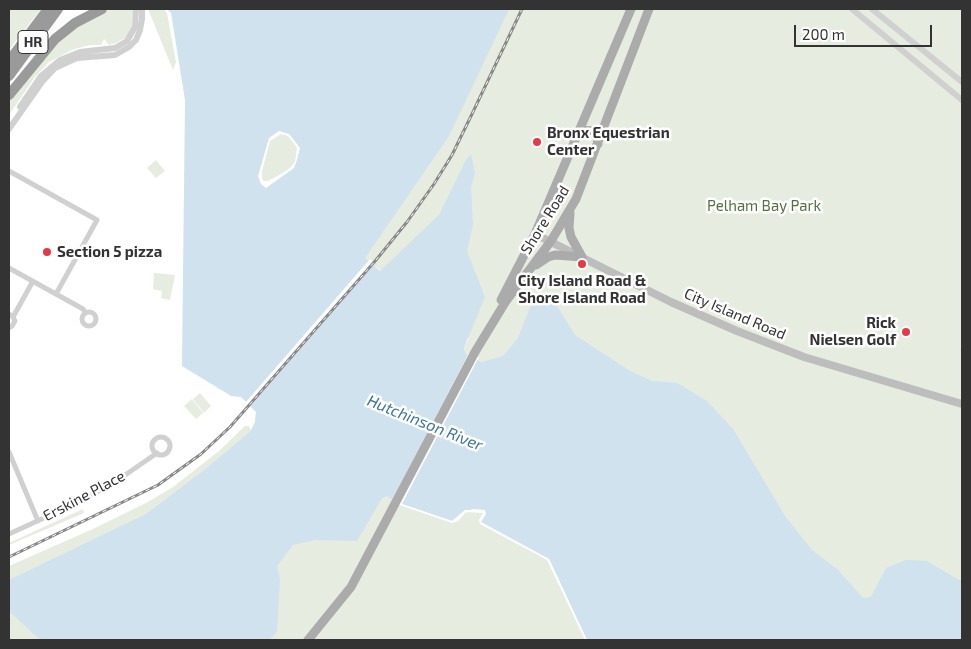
<!DOCTYPE html>
<style>
body{margin:0}
#map{position:relative;width:971px;height:649px;overflow:hidden;background:#fff;font-family:"Exo 2",sans-serif}
canvas{display:block}
.frame{position:absolute;inset:0;border:10px solid #333;pointer-events:none}
.scale{position:absolute;left:794px;top:25px;width:138px;height:22px;box-sizing:border-box;border:2px solid #333;border-top:0;padding-left:6px;font-size:15px;line-height:18px;white-space:nowrap;color:#333;-webkit-text-stroke:4px #fff;paint-order:stroke}
</style>
<div id="map">
<canvas width="971" height="649"></canvas>
<div class="frame"></div>
<div class="scale">200 m</div>
</div>
<script>
const ctx = document.querySelector('canvas').getContext('2d');
ctx.lineJoin = 'round';
function fillPath(path, color) {
  ctx.fillStyle = color;
  ctx.fill(path, 'evenodd');
}
function poly(rows) {
  const path = new Path2D();
  for (const r of rows) {
    if (r.length === 3) {
      path.moveTo(r[0] + r[2], r[1]);
      path.arc(r[0], r[1], r[2], 0, 2 * Math.PI);
      continue;
    }
    path.moveTo(r[0], r[1]);
    for (let i = 2; i < r.length; i += 2) path.lineTo(r[i], r[i + 1]);
  }
  return path;
}
function strokePath(path, color, width, dash) {
  ctx.strokeStyle = color;
  ctx.lineWidth = width;
  ctx.lineCap = dash ? 'butt' : 'round';
  ctx.setLineDash(dash || []);
  ctx.stroke(path);
}
function drawText(font, color, halo, rows, align = 'center') {
  ctx.font = font + ' "Exo 2",sans-serif';
  ctx.lineWidth = 5;
  ctx.setLineDash([]);
  ctx.textBaseline = 'middle';
  ctx.strokeStyle = halo;
  ctx.fillStyle = color;
  for (const [text, x, y, turn = 0] of rows) {
    ctx.save();
    ctx.translate(x, y);
    ctx.rotate((+turn || 0) * Math.PI / 180);
    ctx.textAlign = isNaN(turn) ? turn : align;
    if (halo) ctx.strokeText(text, 0, 0);
    ctx.fillText(text, 0, 0);
    ctx.restore();
  }
}
fillPath(poly([
 [9,9,41,9,9,50],
 [114,9,133,9,132,26,127,37,116,43,109,45,104,39,101,45,89,45,72,50,49,62,35,77,9,115,9,98,68,32,102,12],
 [148,9,164,9,167,13,176,62,173,70],
 [302,9,962,9,962,625,924,625,467,423,466,419,482,362,466,354,464,348,469,338,364,258],
 [281,134,288,136,295,145,297,148,295,162,290,168,281,174,268,181,264,181,262,179,262,171,270,141],
 [156,160,165,171,156,178,147,168],
 [154,273,175,275,170,300,161,298,162,291,153,289],
 [200,393,211,406,204,413,193,399],
 [192,399,203,413,196,419,184,406],
 [256,412,307,464,452,521,462,513,485,510,547,557,587,640,9,640,9,566,95,528,146,503,173,487,219,451,245,426,249,426,251,430,255,422],
 [83,509,84,513,9,545,9,543]
]), '#e6ecdf');
fillPath(poly([
 [167,9,509,9,449,136,365,258,380,271,439,215,466,160,471,154,475,173,471,187,473,225,467,251,485,297,466,343,464,348,466,354,482,362,503,356,518,338,532,303,540,295,551,296,575,335,630,371,652,381,677,383,707,401,733,429,785,516,812,550,838,570,863,598,871,597,886,568,906,560,927,561,959,580,962,580,962,640,587,640,549,559,481,522,485,510,473,509,462,513,452,521,394,501,387,496,382,498,357,541,315,540,293,545,277,566,280,579,277,632,269,640,46,640,38,638,9,611,9,580,146,514,203,471,251,431,255,422,256,412,241,397,231,396,182,366,185,100,171,13],
 [279,131,289,134,300,148,297,160,294,168,266,188,261,184,258,176,269,138]
]), '#cfe2ee');
fillPath(poly([
 [370,259,375,263,249,408,245,403],
 [469,353,479,357,402,504,452,521,465,510,485,510,486,514,481,522,549,559,587,640,585,640,547,560,480,524,479,520,483,513,466,512,458,521,452,523,391,502]
]), '#fff');
strokePath(poly([
 [961,350,962,346]
]), '#cfe2ee', 1);
strokePath(poly([
 [9,171,97,220,56,294],
 [9,268,83,309,86,313],
 [89,319,7],
 [9,314,13,317,15,321,12,326,9,328],
 [13,317,33,281],
 [161,446,9],
 [9,452,38,521],
 [9,534,83,500,118,480,157,453]
]), '#d0d0d0', 5);
strokePath(poly([
 [852,9,962,100],
 [872,9,962,82],
 [20,107,41,76,60,60,80,52,115,48,127,41,135,27,136,9],
 [9,129,42,82,55,68,77,58,115,55,129,47,136,40,140,30,142,19,142,9]
]), '#d0d0d0', 6);
strokePath(poly([
 [535,234,671,302,737,331,804,357,962,404]
]), '#bdbdbd', 8);
strokePath(poly([
 [577,135,583,130,592,131,597,136,598,144],
 [570,213,569,228,571,237,582,257],
 [536,265,548,257,555,255,582,257],
 [501,300,535,234,631,9],
 [308,640,351,587,475,352,506,301,551,241,576,199,649,9]
]), '#ababab', 9);
strokePath(poly([
 [9,61,48,9],
 [9,76,58,9],
 [9,95,55,39,75,23,102,9]
]), '#9a9a9a', 10);
const rail = poly([
 [9,557,158,485,201,454,230,427,376,260,407,222,434,184,452,155,472,114,522,9]
]);
strokePath(rail, '#888', 3);
strokePath(rail, '#fff', 1, [4]);
for (const [x, y, r, color] of [
 [537,142,5,"#e63946"],
 [47,252,5,"#e63946"],
 [582,264,5,"#e63946"],
 [906,332,5,"#e63946"]
]) {
  const dot = new Path2D();
  dot.arc(x, y, r, 0, 2 * Math.PI);
  ctx.fillStyle = color;
  ctx.fill(dot);
  strokePath(dot, '#fff', 2);
}
for (const [x, y, w] of [
 [33,42,30]
]) {
  const box = new Path2D();
  box.roundRect(x - w / 2, y - 11.5, w, 23, 4);
  ctx.fillStyle = '#fff';
  ctx.fill(box);
  strokePath(box, '#333', 1);
}
drawText('bold 14px', '#333', null, [
 ["HR",33,42]
]);
drawText('bold 15px', '#333', '#fff', [
 ["Bronx Equestrian",547,133],
 ["Center",547,150],
 ["Section 5 pizza",57,252],
 ["City Island Road &",582,281,"center"],
 ["Shore Island Road",582,298,"center"],
 ["Rick",896,323,"right"],
 ["Nielsen Golf",896,340,"right"]
], 'left');
drawText('15px', '#56703f', '#fff', [
 ["Pelham Bay Park",764,206]
]);
drawText('15px', '#333', '#fff', [
 ["Shore Road",545,220,-58],
 ["City Island Road",735,314,23],
 ["Erskine Place",84,496,-28]
]);
drawText('italic 16px', '#3f7597', '#fff', [
 ["Hutchinson River",425,423,22]
]);
</script>
